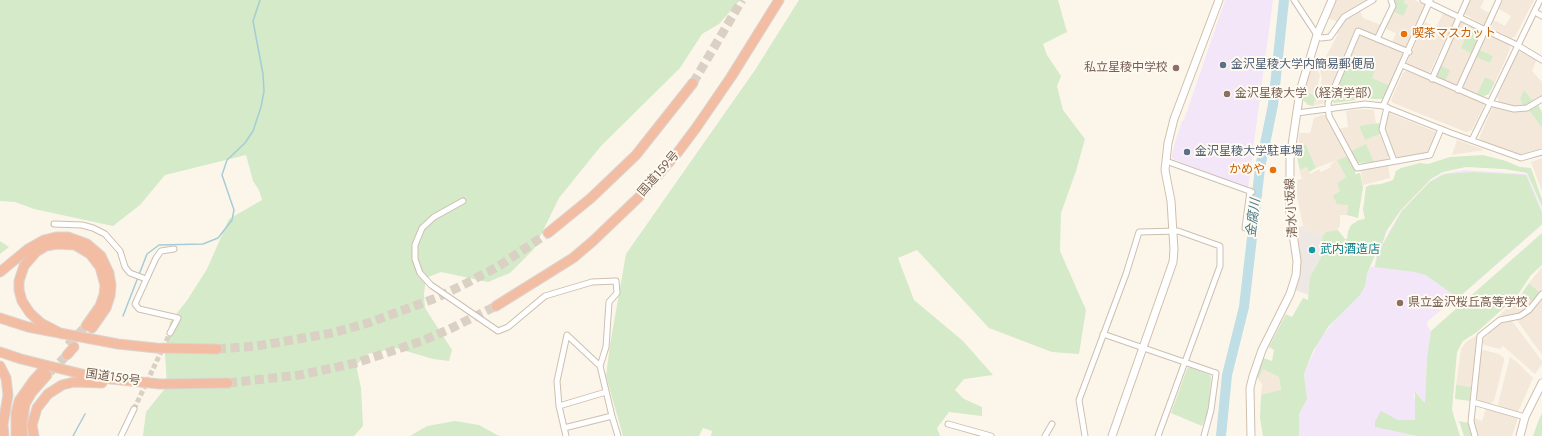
<!DOCTYPE html>
<meta charset="utf-8">
<style>
body{margin:0}
canvas{display:block;background:#fcf6ea}
</style>
<canvas width="1542" height="436"></canvas>
<script>
const ctx = document.querySelector('canvas').getContext('2d');
ctx.lineJoin = 'round';
function fillPath(path, color) {
  ctx.fillStyle = color;
  ctx.fill(path, 'evenodd');
}
function poly(rows) {
  const path = new Path2D();
  for (const r of rows) {
    path.moveTo(r[0], r[1]);
    for (let i = 2; i < r.length; i += 2) path.lineTo(r[i], r[i + 1]);
  }
  return path;
}
function strokePath(path, color, width, dash) {
  ctx.strokeStyle = color;
  ctx.lineWidth = width;
  ctx.lineCap = dash ? 'butt' : 'round';
  ctx.setLineDash(dash || []);
  ctx.stroke(path);
}
function drawText(font, color, halo, rows, align = 'center') {
  ctx.font = font + ' Jost,"Noto Sans JP",sans-serif';
  ctx.lineWidth = 4;
  ctx.setLineDash([]);
  ctx.textBaseline = 'middle';
  ctx.strokeStyle = halo;
  ctx.fillStyle = color;
  for (const [text, x, y, turn = 0] of rows) {
    ctx.save();
    ctx.translate(x, y);
    ctx.rotate((+turn || 0) * Math.PI / 180);
    ctx.textAlign = isNaN(turn) ? turn : align;
    if (halo) ctx.strokeText(text, 0, 0);
    ctx.fillText(text, 0, 0);
    ctx.restore();
  }
}
fillPath(poly([
 [1335,0,1368,0,1357,5,1343,15,1338,22,1327,18],
 [1405,0,1414,0,1426,5,1426,7,1407,49,1392,43,1396,33,1386,29,1392,11,1403,16],
 [1469,0,1484,0,1480,8,1491,14,1486,24,1484,25,1464,14,1463,13],
 [1503,0,1534,0,1515,37,1511,38,1492,28,1494,20,1505,26,1511,16,1499,9],
 [1359,10,1363,18,1381,25,1377,34,1373,35,1357,28,1325,103,1313,106,1322,79,1320,72,1325,58,1338,34,1336,32,1347,19],
 [1443,13,1453,17,1454,21,1430,72,1426,74,1406,65,1425,22,1436,27],
 [1461,22,1481,31,1482,34,1458,84,1455,85,1445,81,1439,65,1458,23],
 [1362,35,1402,53,1404,56,1391,86,1372,78,1377,65,1352,54,1359,36],
 [1489,35,1509,45,1510,49,1495,82,1485,77,1477,94,1465,89,1463,86,1476,57,1490,63,1493,56,1480,50,1486,36],
 [1523,50,1537,59,1532,71,1542,82,1542,96,1534,102,1524,90,1520,99,1523,106,1518,107,1505,105,1499,102,1497,97,1518,53],
 [1315,60,1321,63,1318,71,1320,75,1316,95,1304,90,1310,70],
 [1406,71,1483,101,1484,105,1472,130,1466,132,1393,103,1391,100,1403,73],
 [1495,106,1512,112,1529,110,1542,128,1542,148,1535,152,1521,155,1482,141,1479,138,1492,108],
 [1362,109,1374,110,1376,124,1359,126,1365,140,1380,134,1389,156,1387,159,1374,162,1366,144,1351,151,1338,129,1348,127,1346,111],
 [1389,113,1436,132,1429,152,1426,154,1395,158,1384,127,1386,115],
 [1322,115,1325,115,1348,156,1316,168,1306,145,1303,145,1301,151,1298,151,1299,133,1310,133,1314,118],
 [1457,140,1482,149,1484,150,1452,155],
 [1542,158,1542,192,1531,162],
 [1337,160,1346,177,1337,183,1348,205,1347,215,1340,215,1340,226,1336,231,1326,232,1323,235,1304,231,1297,196,1297,180,1302,179,1299,170,1307,167,1310,174,1319,169,1321,172,1331,167,1330,165],
 [1388,164,1390,178,1363,185,1360,168],
 [1542,267,1542,289,1539,292,1529,283],
 [1522,293,1532,301,1523,312,1518,314,1499,316],
 [1542,296,1542,355,1516,319,1523,317],
 [1512,321,1542,361,1542,364,1535,374,1503,346,1500,349,1484,345,1482,341,1498,324],
 [1477,335,1471,387,1456,385,1461,349,1466,342],
 [1484,350,1499,354,1504,358,1504,361,1494,401,1490,404,1478,400,1476,396,1481,352],
 [1510,357,1517,362,1533,378,1518,412,1500,407,1498,404],
 [1263,369,1279,377,1281,391,1261,395,1262,384,1258,379],
 [1486,408,1518,418,1512,436,1478,436,1473,422,1474,418,1482,421]
]), '#f3e8d9');
fillPath(poly([
 [1303,226,1304,231,1323,235,1320,249,1323,250,1321,257,1310,277,1309,295,1295,290,1301,266,1296,228]
]), '#ede8e3');
fillPath(poly([
 [1225,0,1273,0,1248,188,1173,159,1172,156,1175,142,1182,121,1184,120],
 [1464,170,1527,174,1542,210,1542,225,1456,300,1453,300,1428,321,1427,325,1431,331,1427,358,1425,403,1420,398,1416,391,1414,395,1416,409,1415,420,1398,420,1381,412,1375,427,1417,436,1299,436,1299,414,1307,399,1304,374,1320,338,1365,286,1367,274,1371,267,1374,267,1377,253,1401,211,1430,181,1442,174]
]), '#f3e6f9');
fillPath(poly([
 [0,0,740,0,719,24,702,34,680,68,601,146,559,198,534,249,510,273,488,282,441,272,426,278,424,294,425,308,452,350,449,361,433,359,396,348,367,354,356,365,361,388,363,426,354,436,143,436,146,412,167,386,165,353,170,322,188,299,207,269,229,219,262,200,259,190,253,181,246,155,165,175,140,205,113,226,34,209,15,202,0,201],
 [799,0,1058,0,1067,32,1043,44,1047,55,1061,76,1057,86,1063,110,1085,139,1076,171,1061,213,1060,251,1086,310,1079,354,1052,352,989,328,917,250,898,258,914,300,963,341,993,375,964,379,955,390,964,399,982,407,982,416,949,412,937,428,940,436,711,436,712,431,703,428,699,436,623,436,606,376,610,345,626,254,755,70],
 [1393,0,1405,0,1404,3,1408,5,1403,16,1392,11],
 [1470,28,1481,32,1471,53,1461,48],
 [1480,50,1493,56,1490,63,1476,57],
 [1352,54,1377,65,1372,78,1391,86,1385,99,1364,99,1334,103,1332,100],
 [1439,65,1450,70,1445,81,1436,77,1435,75],
 [1485,77,1495,82,1489,94,1484,96,1477,94],
 [1304,90,1316,96,1313,106,1308,105,1303,100],
 [1524,90,1534,102,1523,106,1520,99],
 [1538,105,1542,112,1542,128,1529,110],
 [1379,123,1380,134,1365,140,1359,126],
 [1366,144,1374,162,1358,163,1351,151],
 [1303,145,1306,145,1316,168,1309,172,1307,167,1300,170,1297,158,1298,151,1303,149],
 [1483,155,1506,161,1520,167,1531,168,1542,199,1542,207,1527,173,1504,169,1466,167,1443,172,1431,179,1401,210,1387,230,1382,244,1376,253,1367,274,1365,286,1360,295,1328,327,1313,351,1304,374,1307,399,1299,414,1299,436,1263,436,1260,418,1261,395,1281,390,1279,377,1263,369,1258,379,1257,376,1263,358,1272,361,1274,350,1269,347,1286,314,1292,317,1303,298,1308,300,1310,277,1321,257,1323,250,1320,249,1323,235,1326,232,1338,230,1345,239,1347,239,1348,231,1351,225,1359,220,1365,219,1363,210,1366,187,1370,185,1381,184,1393,180,1396,171,1401,168,1420,163,1428,164,1450,157],
 [1348,156,1355,169,1355,174,1360,173,1363,187,1358,218,1347,215,1348,205,1337,204,1333,196,1340,191,1337,183,1346,177,1337,160],
 [1473,172,1526,175,1542,213,1542,224,1458,298,1426,275,1415,272,1375,267,1378,253,1402,211,1430,182,1445,174],
 [1542,233,1542,265,1531,275,1517,296,1477,332,1463,341,1457,352,1452,410,1460,436,1417,436,1375,427,1375,422,1381,411,1398,420,1415,420,1415,391,1420,398,1425,403,1427,358,1431,331],
 [0,241,9,247,0,254],
 [1529,283,1539,292,1532,301,1522,293],
 [1189,367,1210,375,1211,378,1208,412,1202,426,1171,413,1187,369],
 [1456,385,1471,387,1470,401,1455,399],
 [1542,413,1542,436,1533,436,1538,422],
 [455,421,479,425,499,436,410,436,427,426],
 [1459,421,1468,423,1473,436,1464,436]
]), '#d4eac8');
strokePath(poly([
 [123,316,147,254,159,245,203,244,218,238,232,220,234,210,222,175,227,160,245,143,253,131,261,107,264,91,263,74,253,21,260,0],
 [73,436,85,414]
]), '#a5cdd7', 1.5);
strokePath(poly([
 [1221,436,1227,375,1244,307,1260,168,1273,105,1284,0]
]), '#bfdee5', 10);
strokePath(poly([
 [134,409,170,333]
]), '#dad0c3', 5, [5, 2.5]);
strokePath(poly([
 [693,83,742,0],
 [68,345,86,326],
 [217,349,257,346,332,333,368,323,436,298,467,283,499,266,548,233],
 [50,372,67,355],
 [228,383,300,375,356,363,422,341,452,328,496,306]
]), '#dad0c3', 9, [9, 4.5]);
const street = poly([
 [1294,0,1317,35,1321,38,1330,37,1344,17,1373,0],
 [1423,0,1517,45,1542,60],
 [1535,12,1542,16],
 [1377,39,1393,6,1391,0],
 [1409,52,1358,31,1328,103,1329,116,1357,168,1430,155,1441,129],
 [1402,65,1490,103,1514,109,1527,108,1542,99],
 [1432,79,1467,0],
 [1458,90,1499,0],
 [1383,106,1430,1],
 [1387,107,1382,129,1394,161],
 [1297,113,1365,104,1383,106,1451,133,1521,158,1542,152],
 [1472,140,1540,0],
 [1166,161,1252,192],
 [463,201,434,217,422,228,415,245,415,259,420,273,431,285,498,331,508,327,545,296,592,282,616,281,617,293,609,302,606,347,600,366,612,416],
 [54,224,82,225,93,228,105,234,120,251,125,267,130,273,146,279],
 [1245,228,1250,191],
 [170,333,178,318,139,309,135,304,156,258,161,251,174,249],
 [1103,334,1216,373,1211,410,1204,436],
 [1473,402,1471,422,1475,436],
 [559,406,606,392],
 [1525,417,1473,402,1480,336,1500,320,1520,316,1529,310,1542,294],
 [948,424,991,436],
 [564,428,612,416,618,436],
 [121,436,134,409],
 [566,436,559,406,557,381,567,335,600,366],
 [1045,436,1052,424],
 [1085,436,1079,400,1126,274,1139,232,1178,231,1220,246,1220,266,1158,436]
]);
const secondary = poly([
 [1112,436,1173,262,1174,250,1171,201,1165,170,1168,143,1174,119,1219,0],
 [1251,436,1250,388,1253,376,1262,350,1290,294,1296,275,1297,261,1290,214,1290,159,1300,91,1317,35,1332,0],
 [1520,436,1525,417,1542,383]
]);
const highway = poly([
 [548,233,591,198,636,155,693,83],
 [0,272,28,249,44,240,56,237,68,237,87,244,101,256,109,273,111,285,110,296,106,308,92,328],
 [496,306,573,258,593,241,640,196,678,152,696,128,731,77,779,0],
 [0,318,28,327,118,344,156,348,217,349],
 [62,334,41,323,30,313,22,301,19,290,19,281,24,266,36,252,46,246,57,244,75,245,90,254,100,267,105,285,104,295,100,306,86,326],
 [0,352,21,359,86,375,111,379,160,384,228,383],
 [67,355,74,347],
 [0,366,6,378,8,395,3,424,4,436],
 [16,436,16,414,19,401,33,381,42,371],
 [23,436,22,425,25,404,32,392,47,375],
 [34,436,32,425,37,408,48,394,62,385,74,382,102,383]
]);
strokePath(street, '#cebfb0', 7);
strokePath(secondary, '#d1bfae', 9);
strokePath(highway, '#dbd5d1', 11);
strokePath(street, '#fff', 5);
strokePath(secondary, '#fff', 7);
strokePath(highway, '#f3bda4', 9);
for (const [x, y, r, color] of [
 [1404,34,4,"#e8710a"],
 [1223,65,4,"#5c6f8a"],
 [1176,68,4,"#8d6e63"],
 [1227,94,4,"#8d6e63"],
 [1187,152,4,"#5c6f8a"],
 [1273,170,4,"#e8710a"],
 [1312,250,4,"#0f9aa8"],
 [1400,303,4,"#8d6e63"]
]) {
  const dot = new Path2D();
  dot.arc(x, y, r, 0, 2 * Math.PI);
  ctx.fillStyle = color;
  ctx.fill(dot);
  strokePath(dot, '#fefaf1', 1.5);
}
drawText('12px', '#c56008', '#fefaf1', [
 ["喫茶マスカット",1412,34],
 ["かめや",1265,170,"right"]
], 'left');
drawText('12px', '#4e5e75', '#fefaf1', [
 ["金沢星稜大学内簡易郵便局",1231,65],
 ["金沢星稜大学駐車場",1195,152]
], 'left');
drawText('12px', '#785e54', '#fefaf1', [
 ["私立星稜中学校",1168,68,"right"],
 ["金沢星稜大学（経済学部）",1235,94],
 ["県立金沢桜丘高等学校",1408,303]
], 'left');
drawText('12px', '#765e4e', '#fefaf1', [
 ["国道159号",659,174,-49],
 ["清水小坂線",1292,208,-93],
 ["国道159号",113,378,8]
]);
drawText('12px', '#0d838f', '#fefaf1', [
 ["武内酒造店",1320,250]
], 'left');
drawText('italic 13px', '#487a88', '#fefaf1', [
 ["金腐川",1254,218,-83]
]);
</script>
